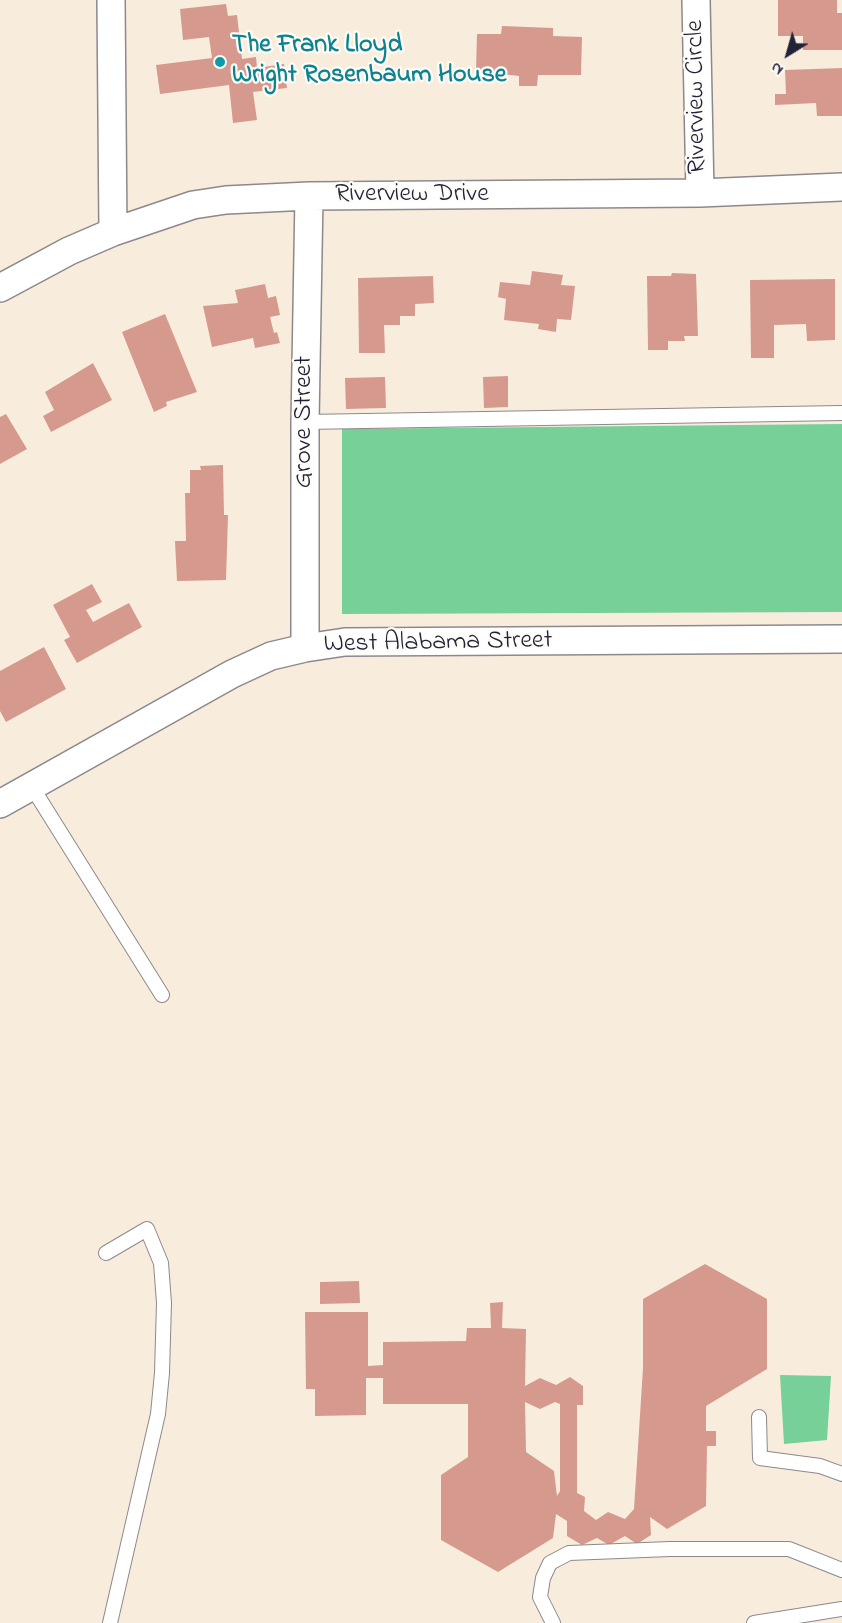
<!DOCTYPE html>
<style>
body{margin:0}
#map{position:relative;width:842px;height:1623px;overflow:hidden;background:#f8eddc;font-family:"Indie Flower",sans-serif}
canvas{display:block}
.north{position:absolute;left:758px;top:24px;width:60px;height:60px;-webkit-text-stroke:4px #fdfcf7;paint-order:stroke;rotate:217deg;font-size:16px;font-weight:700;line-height:24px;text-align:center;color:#22223b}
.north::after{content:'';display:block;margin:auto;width:21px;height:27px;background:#22223b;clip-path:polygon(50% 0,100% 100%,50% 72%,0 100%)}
</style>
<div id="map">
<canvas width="842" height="1623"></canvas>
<div class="north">N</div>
</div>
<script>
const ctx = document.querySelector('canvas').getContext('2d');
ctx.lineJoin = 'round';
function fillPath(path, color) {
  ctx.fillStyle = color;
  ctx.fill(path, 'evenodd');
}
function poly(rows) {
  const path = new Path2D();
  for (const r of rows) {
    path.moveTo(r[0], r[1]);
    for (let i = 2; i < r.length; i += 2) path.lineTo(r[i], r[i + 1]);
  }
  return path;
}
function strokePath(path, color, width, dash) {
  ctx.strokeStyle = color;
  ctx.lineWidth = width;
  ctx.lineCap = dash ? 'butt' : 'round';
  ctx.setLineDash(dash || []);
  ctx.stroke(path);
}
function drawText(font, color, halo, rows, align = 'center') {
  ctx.font = font + ' "Indie Flower",sans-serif';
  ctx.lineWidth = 4.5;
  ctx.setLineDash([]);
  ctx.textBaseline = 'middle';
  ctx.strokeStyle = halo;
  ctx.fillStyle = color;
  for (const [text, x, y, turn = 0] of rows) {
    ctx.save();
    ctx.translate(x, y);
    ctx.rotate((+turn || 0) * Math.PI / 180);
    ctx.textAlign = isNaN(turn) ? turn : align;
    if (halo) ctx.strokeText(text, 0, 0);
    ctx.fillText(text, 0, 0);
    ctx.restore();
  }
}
fillPath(poly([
 [842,424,842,612,342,614,342,429],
 [780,1375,831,1376,827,1440,784,1444]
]), '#76d097');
fillPath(poly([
 [778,0,837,0,837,13,842,13,842,50,803,50,803,36,778,36],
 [226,4,228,16,237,15,242,59,256,57,257,68,284,64,287,88,253,92,257,120,233,123,229,85,160,94,156,65,212,58,209,37,183,40,180,9],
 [502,26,553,28,553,36,582,37,581,75,538,75,537,86,519,86,519,76,476,71,477,34,501,34],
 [842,68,842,116,817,116,816,103,775,105,775,94,786,94,785,70],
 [532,271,563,275,561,285,575,286,571,320,557,319,556,332,538,329,539,324,504,320,506,299,498,297,500,282,530,285],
 [672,273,696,274,698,336,684,336,685,341,668,341,668,350,648,350,647,276,671,276],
 [433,276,434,303,415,304,415,316,400,316,400,325,384,325,385,353,359,353,358,278],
 [835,279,835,340,807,341,806,324,774,325,774,358,751,358,750,280],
 [265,284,268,298,276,296,280,315,270,317,274,333,277,332,280,343,255,348,253,338,212,347,203,306,238,303,235,290],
 [165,314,197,392,166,402,167,406,154,412,122,332],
 [93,363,112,400,51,432,43,416,54,410,45,392],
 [508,376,508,407,484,408,483,377],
 [385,377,386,408,346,409,345,378],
 [6,414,27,449,0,464,0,417],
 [223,465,224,515,228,515,226,580,177,581,175,541,186,541,185,493,190,493,190,470,201,470,200,466],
 [92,584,102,602,86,610,93,622,129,603,142,627,77,663,64,640,70,637,53,605],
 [44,647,66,689,6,722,0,711,0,671],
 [705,1264,767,1299,767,1369,706,1406,706,1431,716,1431,716,1446,707,1446,706,1506,667,1529,650,1517,651,1535,637,1544,625,1536,609,1545,597,1538,582,1545,567,1536,567,1521,556,1514,553,1538,498,1572,441,1540,441,1475,468,1457,468,1404,383,1404,383,1378,366,1378,366,1415,315,1416,315,1389,306,1389,305,1312,368,1312,368,1366,383,1365,383,1342,466,1341,467,1328,491,1328,490,1303,503,1302,502,1328,526,1329,525,1386,540,1378,556,1385,570,1377,583,1386,583,1405,577,1405,577,1493,585,1497,584,1511,596,1520,608,1512,625,1519,634,1509,643,1368,643,1299],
 [525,1402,540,1409,555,1402,560,1404,560,1491,557,1496,554,1471,526,1452],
 [359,1281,360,1303,320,1304,320,1282]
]), '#d6998e');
const service = poly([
 [305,422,842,413],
 [32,787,162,995],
 [106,1253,147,1229,161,1263,164,1303,162,1373,158,1414,110,1623],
 [759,1417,760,1458,820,1466,842,1474],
 [553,1623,540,1597,543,1578,550,1563,569,1553,670,1549,789,1549,842,1570],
 [754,1623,842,1609]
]);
const minor = poly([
 [111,0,113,232],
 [696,0,700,193],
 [0,288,69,251,113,232,193,205,226,200,309,196,700,193,842,187],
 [305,648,305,422,309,196],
 [0,804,232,674,271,656,305,648,345,642,842,639]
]);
strokePath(service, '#8d888c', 16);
strokePath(minor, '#8d888c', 30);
strokePath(service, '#fff', 14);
strokePath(minor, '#fff', 27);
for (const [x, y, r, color] of [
 [220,62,6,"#0f9aa8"]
]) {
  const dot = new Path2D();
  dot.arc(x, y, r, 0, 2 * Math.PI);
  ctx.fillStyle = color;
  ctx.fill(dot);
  strokePath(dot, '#fdfcf7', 2);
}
drawText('bold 26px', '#0d838f', '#fdfcf7', [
 ["The Frank Lloyd",232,47],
 ["Wright Rosenbaum House",232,77]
], 'left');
drawText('26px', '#22223b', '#fdfcf7', [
 ["Riverview Circle",698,97,-91],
 ["Riverview Drive",412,196],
 ["Grove Street",306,422,-90],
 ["West Alabama Street",438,644,-1]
]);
</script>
